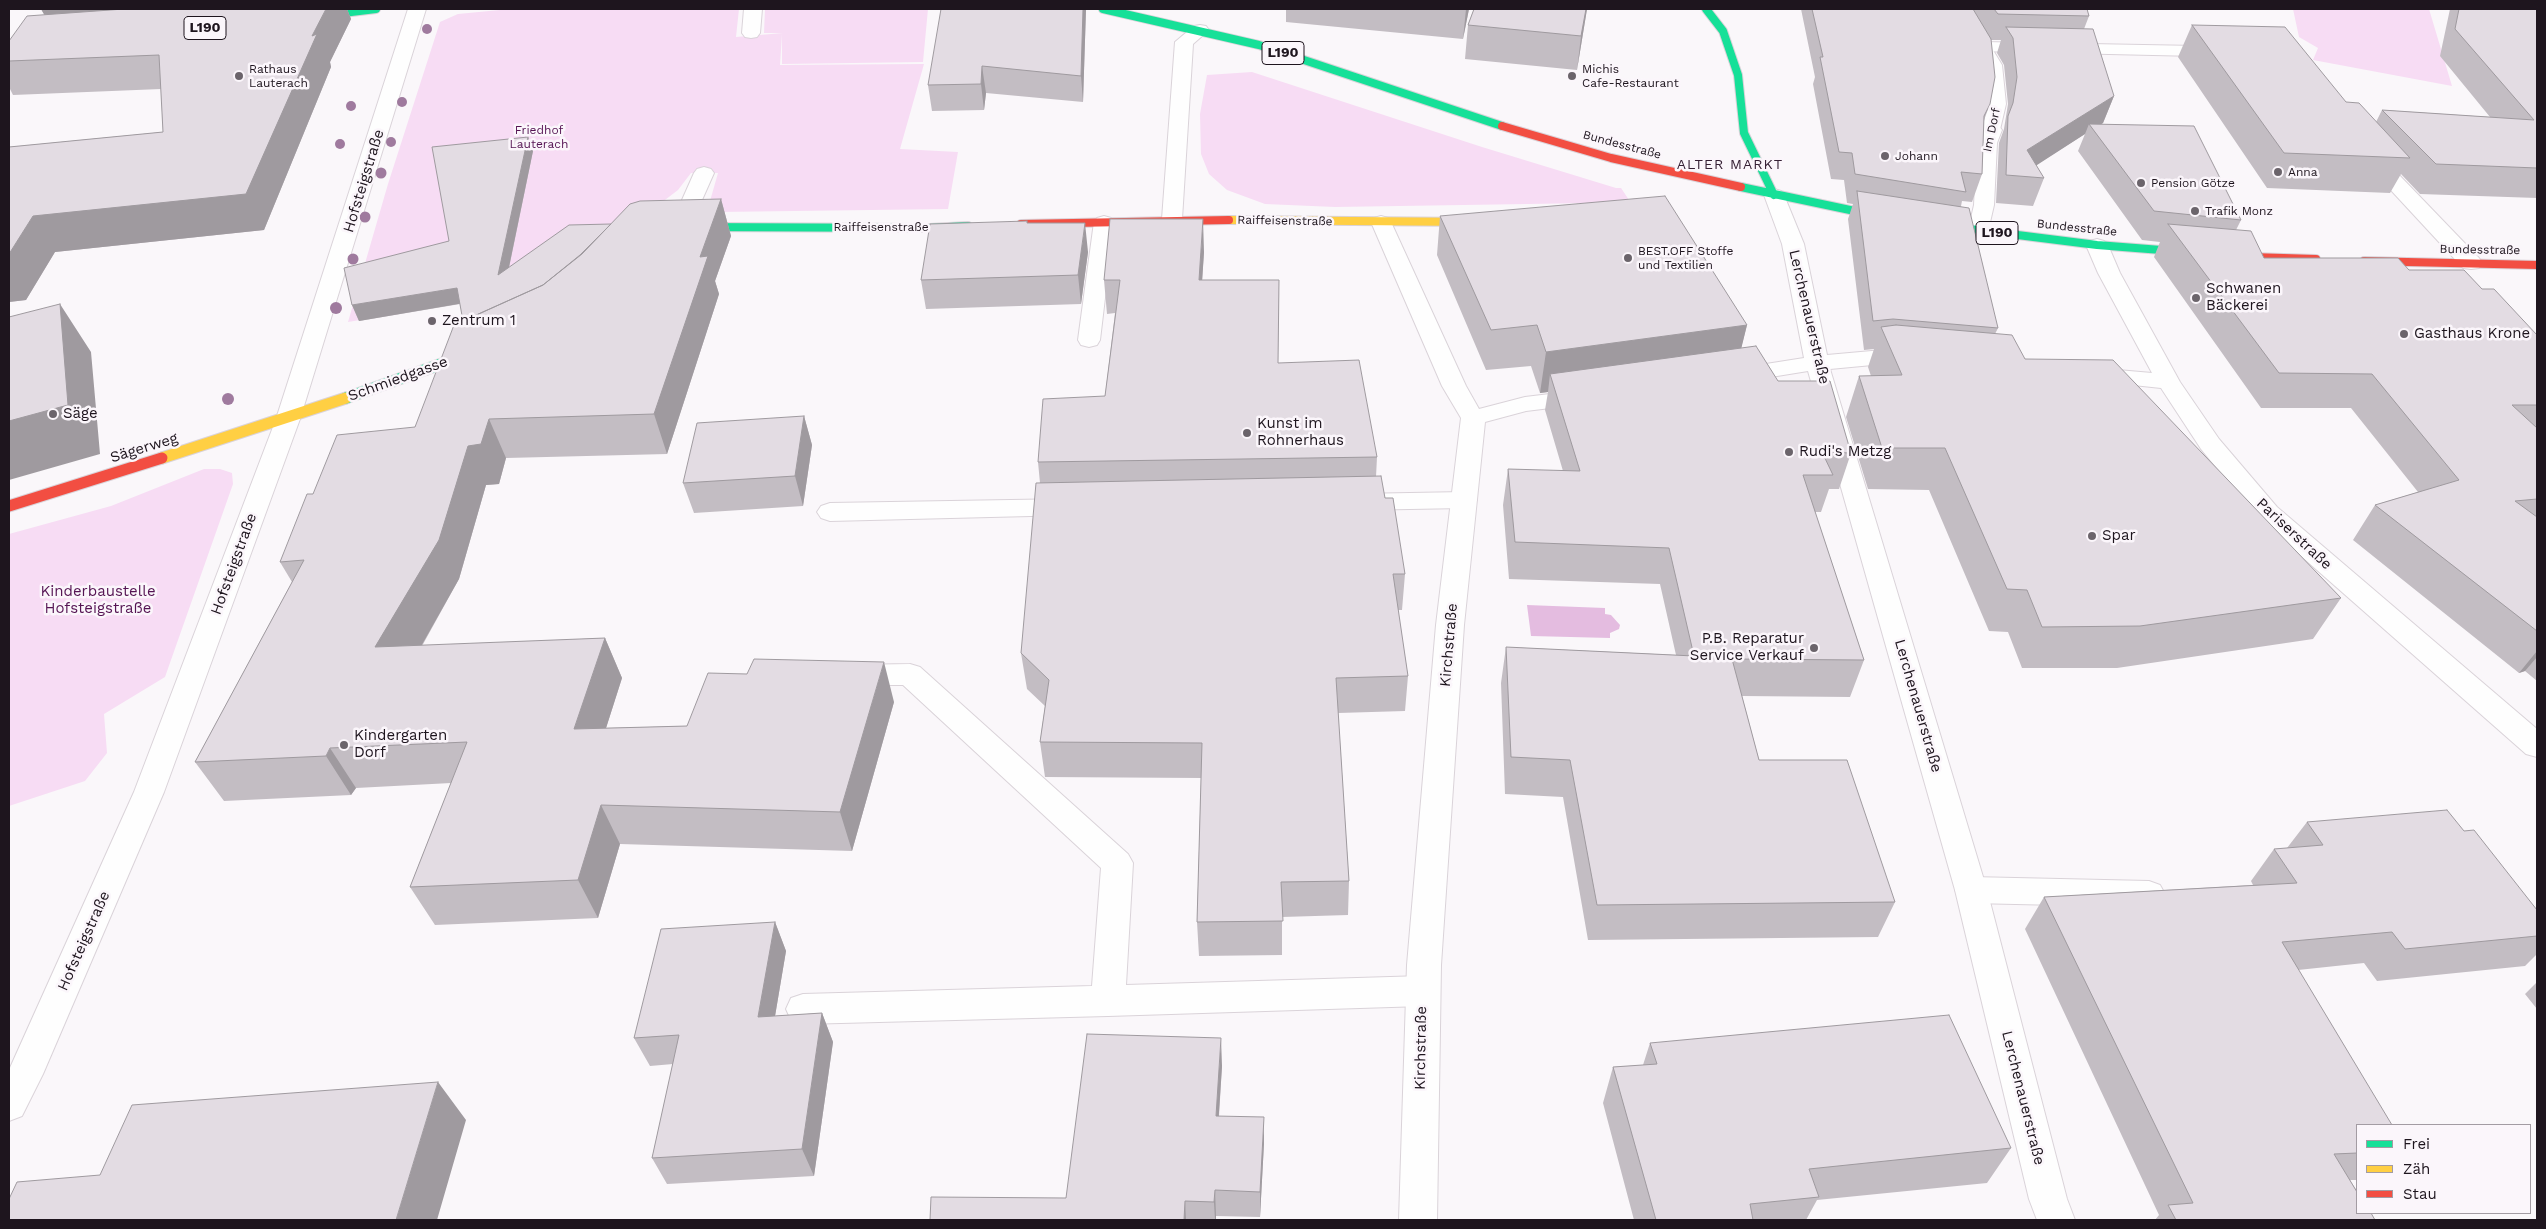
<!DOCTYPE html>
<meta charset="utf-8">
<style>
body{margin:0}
#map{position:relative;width:2546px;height:1229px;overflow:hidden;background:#faf7fa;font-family:"Work Sans",sans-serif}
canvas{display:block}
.frame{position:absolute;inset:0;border:10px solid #1e151e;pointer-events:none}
.legend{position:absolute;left:2356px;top:1124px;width:175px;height:90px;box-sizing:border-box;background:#fbf6fb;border:1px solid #a39ca3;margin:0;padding:6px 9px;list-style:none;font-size:15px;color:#1e151e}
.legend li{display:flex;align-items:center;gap:10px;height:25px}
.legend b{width:25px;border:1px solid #a39ca3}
</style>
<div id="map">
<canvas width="2546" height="1229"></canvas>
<div class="frame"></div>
<ul class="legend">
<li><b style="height:6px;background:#16e098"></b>Frei</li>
<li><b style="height:6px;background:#ffcf43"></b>Zäh</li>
<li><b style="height:6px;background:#f24e42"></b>Stau</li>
</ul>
</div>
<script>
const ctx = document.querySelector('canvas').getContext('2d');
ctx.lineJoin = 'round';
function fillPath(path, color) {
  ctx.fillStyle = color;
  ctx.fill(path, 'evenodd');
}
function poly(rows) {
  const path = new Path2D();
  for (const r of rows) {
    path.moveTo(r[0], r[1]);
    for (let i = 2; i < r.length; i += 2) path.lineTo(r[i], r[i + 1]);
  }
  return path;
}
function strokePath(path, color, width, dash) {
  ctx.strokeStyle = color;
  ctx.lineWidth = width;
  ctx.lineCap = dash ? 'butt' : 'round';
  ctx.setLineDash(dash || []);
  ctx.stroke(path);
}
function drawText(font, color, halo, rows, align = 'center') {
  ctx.font = font + ' "Work Sans",sans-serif';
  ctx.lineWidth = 5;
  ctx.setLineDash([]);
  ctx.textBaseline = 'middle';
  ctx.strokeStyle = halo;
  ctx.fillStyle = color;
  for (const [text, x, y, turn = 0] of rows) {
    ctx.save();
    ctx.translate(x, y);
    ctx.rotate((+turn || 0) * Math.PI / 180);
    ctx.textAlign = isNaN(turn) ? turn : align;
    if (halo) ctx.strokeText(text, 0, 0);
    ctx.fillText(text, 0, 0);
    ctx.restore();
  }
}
fillPath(poly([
 [510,9,739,9,736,37,783,33,764,33,765,9,928,9,923,62,782,64,782,34,780,65,924,64,900,149,958,152,948,209,718,212,708,208,718,173,691,173,678,190,550,288,348,322,388,184,440,22,458,14],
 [2293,9,2429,9,2452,86,2313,60,2318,48,2299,37],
 [1252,72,1482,147,1616,188,1621,188,1629,200,1592,203,1335,207,1265,204,1227,190,1209,174,1201,154,1200,114,1207,75],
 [204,469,220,469,232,473,233,484,165,677,104,714,107,753,85,781,9,806,9,534,111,506]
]), '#f7dcf4');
fillPath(poly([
 [1527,605,1605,608,1605,614,1611,615,1620,625,1619,629,1610,633,1610,638,1531,636]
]), '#e4bce0');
const lane = poly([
 [744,9,762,9,760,33,757,37,751,38,745,37,742,33,744,9],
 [1200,25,1206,26,1209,30,1193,44,1182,219,1179,223,1172,225,1165,223,1162,219,1175,42,1194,26,1200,25],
 [1983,42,2197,46,2203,47,2206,51,2203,55,2197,56,1977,51,1974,47,1977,43,1983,42],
 [1992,124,1999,126,2002,130,1997,143,1994,205,1988,231,1985,235,1978,237,1971,235,1968,231,1974,205,1977,143,1985,126,1992,124],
 [2369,149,2376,151,2479,258,2482,263,2479,268,2471,269,2463,268,2362,159,2359,155,2362,151,2369,149],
 [704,167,711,169,714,173,690,227,687,231,680,233,673,231,670,227,694,173,697,169,704,167],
 [1104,216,1111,218,1114,222,1100,340,1097,345,1089,347,1081,345,1078,340,1094,222,1097,218,1104,216],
 [1464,492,1473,494,1477,500,1473,506,1464,508,1356,510,1347,508,1343,502,1347,496,1356,494,1464,492],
 [1071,499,1080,501,1084,507,1080,513,1071,515,830,521,821,518,817,512,821,506,830,503,1071,499],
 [910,664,920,667,1128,854,1133,863,1126,985,1423,976,1435,980,1440,991,1435,1002,1423,1006,1108,1016,803,1024,791,1020,786,1009,791,998,803,994,1092,986,1101,868,903,685,849,685,839,682,835,675,839,668,849,665,910,664],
 [1971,877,2149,881,2160,885,2165,894,2160,903,2149,907,1971,903,1960,899,1955,890,1960,881,1971,877]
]);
const street = poly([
 [408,9,426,9,300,419,164,792,43,1074,22,1116,9,1121,9,1070,134,792,276,419,408,9],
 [1952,9,1968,9,2002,65,2006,104,1999,134,1985,134,1982,130,1988,104,1984,65,1952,9],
 [1774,189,1781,191,1784,195,1804,244,1827,355,1883,350,1915,354,1919,359,1915,364,1907,366,1883,364,1830,369,1987,890,2067,1199,2075,1220,2037,1220,2029,1199,1955,890,1808,371,1734,383,1726,381,1722,376,1726,371,1734,369,1804,358,1782,244,1764,195,1767,191,1774,189],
 [1381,216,1388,218,1391,222,1466,386,1479,409,1525,397,1583,390,1591,392,1595,397,1591,402,1583,404,1526,411,1485,422,1464,625,1441,965,1437,1220,1399,1220,1407,965,1436,625,1461,418,1442,386,1371,222,1374,218,1381,216],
 [2097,239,2104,241,2108,245,2120,273,2180,382,2219,439,2277,507,2537,729,2537,757,2526,754,2259,519,2201,449,2161,388,2087,380,2083,375,2087,370,2095,368,2152,373,2098,273,2086,245,2090,241,2097,239]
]);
const fastFar1 = poly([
 [1103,9,1259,45,1502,126],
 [1706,9,1723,31,1738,75,1744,133,1774,195],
 [310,17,376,9],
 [1741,187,1888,218],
 [1938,225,2097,245,2251,257],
 [691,227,930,228,968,226]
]);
const fast = poly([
 [346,398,472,353]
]);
const slowFar1 = poly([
 [1229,220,1477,222]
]);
const slow = poly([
 [162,458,346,398]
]);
const jamFar1 = poly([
 [1502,126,1611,158,1741,187],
 [1021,224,1229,220],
 [2251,257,2316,259],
 [2364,261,2537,265]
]);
const jam = poly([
 [9,506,162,458]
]);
strokePath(lane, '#dad3d9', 2);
strokePath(street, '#dad3d9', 2);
strokePath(fastFar1, '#dad3d9', 10);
strokePath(fast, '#dad3d9', 13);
strokePath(slowFar1, '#dad3d9', 10);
strokePath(slow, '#dad3d9', 13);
strokePath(jamFar1, '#dad3d9', 10);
strokePath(jam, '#dad3d9', 13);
fillPath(lane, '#fefefe');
fillPath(street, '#fefefe');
strokePath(fastFar1, '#16e098', 8);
strokePath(fast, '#16e098', 11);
strokePath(slowFar1, '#ffcf43', 8);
strokePath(slow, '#ffcf43', 11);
strokePath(jamFar1, '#f24e42', 8);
strokePath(jam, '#f24e42', 11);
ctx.fillStyle = '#9f7a9e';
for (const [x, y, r] of [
 [427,29,5],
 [402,102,5],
 [351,106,5],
 [391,142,5],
 [340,144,5],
 [381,173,5.5],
 [365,217,5.5],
 [353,259,5.5],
 [336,308,6],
 [228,399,6]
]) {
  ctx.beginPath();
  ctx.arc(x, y, r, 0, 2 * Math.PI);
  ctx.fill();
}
fillPath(poly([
 [41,9,347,9,351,19,330,62,331,67,264,230,55,252,26,300,9,302,9,147,163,132,161,89,13,95,9,87,9,41,45,15],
 [1086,9,1083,102,986,93,984,110,932,111,928,85],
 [1286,9,1469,9,1463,39,1286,22],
 [1474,9,1587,9,1577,70,1465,59,1468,25],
 [1801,9,2087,9,2089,16,2084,29,2114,96,2103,123,2101,124,2241,220,2236,230,2264,258,2409,270,2482,289,2537,335,2537,681,2525,671,2519,673,2353,540,2375,505,2418,492,2351,408,2261,408,2154,257,2160,242,2142,240,2078,151,2085,134,2036,165,2044,178,2033,206,1996,203,1999,143,2004,129,2008,104,2004,65,1997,53,2001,40,1991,40,1990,104,1984,120,1982,174,1972,202,1962,201,1961,206,1998,328,1995,334,2025,359,2341,598,2313,639,2117,668,2022,668,2008,632,1989,631,1929,490,1868,489,1846,417,1859,376,1871,376,1868,367,1874,349,1864,350,1848,219,1853,204,1847,203,1844,180,1831,179,1813,84,1815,77],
 [2450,9,2537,9,2537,198,2420,194,2401,174,2390,193,2267,188,2178,57,2192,25,2346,102,2376,122,2382,110,2490,117,2440,56],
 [528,137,533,151,509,268,611,224,721,199,731,236,715,281,719,294,667,454,506,458,499,484,486,485,459,579,422,646,605,638,622,678,606,728,687,726,894,702,852,851,620,844,598,918,435,925,410,887,451,783,356,788,351,795,224,801,195,762,292,582,280,562,313,494,415,427,463,321,460,304,359,321,352,305,449,241],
 [1440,216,1747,325,1741,348,1778,381,1851,453,1839,489,1829,489,1821,512,1815,512,1864,660,1850,697,1742,696,1759,760,1895,902,1878,937,1588,940,1563,797,1505,794,1501,683,1506,647,1676,655,1660,584,1509,579,1503,505,1508,469,1563,471,1545,410,1548,392,1540,393,1531,366,1486,370,1437,255],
 [1027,223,1088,252,1081,304,926,309,921,280],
 [1204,252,1202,280,1279,280,1278,363,1377,457,1376,477,1385,498,1405,574,1402,610,1398,610,1408,676,1405,711,1338,713,1349,881,1348,915,1282,917,1282,955,1199,956,1197,922,1201,778,1045,777,1040,742,1045,706,1027,689,1021,653,1040,483,1038,462,1105,396,1115,313,1107,314,1104,280],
 [804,416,812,445,803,506,694,513,683,483],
 [2307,822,2464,831,2537,910,2537,954,2525,966,2377,981,2364,963,2298,970,2357,1125,2357,1180,2350,1180,2375,1220,2155,1220,2159,1215,2025,929,2044,897,2253,885,2251,881,2274,849,2287,848],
 [775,922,786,951,775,1016,822,1013,833,1042,814,1176,667,1184,652,1158,673,1064,650,1066,634,1038],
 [2537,982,2537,1009,2525,994],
 [1650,1043,2011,1148,1987,1183,1817,1200,1806,1220,1634,1220,1603,1103,1613,1067,1643,1065],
 [1222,1066,1219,1116,1264,1143,1260,1217,1216,1216,1216,1220,930,1220,1066,1198]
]), '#c3bdc3');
fillPath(poly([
 [41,9,315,9,55,34],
 [326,9,347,9,351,19,330,62,331,67,264,230,55,252,26,300,9,302,9,254,33,216,312,36],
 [1083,9,1086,9,1083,102,1081,76],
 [1466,9,1469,9,1463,39],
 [1586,9,1587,9,1577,70,1581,36],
 [982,66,986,93,984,110,981,84],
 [2114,96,2103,123,2093,129,2089,124,2085,134,2020,176,2027,150],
 [528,137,533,151,504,291,498,275],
 [721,199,731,236,715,281,719,294,667,454,654,414,700,257],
 [1203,219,1204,252,1200,314,1199,280],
 [1085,223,1088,252,1081,304,1078,275],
 [457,288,464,303,359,321,352,305],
 [60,304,91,352,100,454,9,480,9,421],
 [1747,325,1737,366,1550,374,1548,392,1540,393,1546,352],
 [804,416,812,445,803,506,795,476],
 [489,419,506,458,499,484,486,485,459,579,398,687,375,647,468,446],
 [605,638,622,678,593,769,574,729],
 [2537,651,2537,657,2525,671,2519,673],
 [884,662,894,702,852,851,840,812],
 [330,748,356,788,351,795,326,756],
 [601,805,620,844,598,918,578,880],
 [775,922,786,951,770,1046,758,1017],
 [822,1013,833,1042,814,1176,802,1149],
 [1221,1038,1222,1066,1217,1142,1216,1116],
 [438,1082,466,1120,437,1220,396,1220],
 [1264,1117,1264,1143,1260,1217,1260,1192],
 [1215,1190,1216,1216,1216,1220,1215,1220,1214,1202],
 [1185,1201,1186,1220,1184,1220]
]), '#9f9a9f');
const building = poly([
 [124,9,326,9,312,36,317,34,246,194,33,216,9,254,9,147,163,132,159,55,9,61,9,41,27,16,124,9],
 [941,9,1083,9,1081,76,982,66,981,84,928,85,941,9],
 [1474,9,1586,9,1581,36,1468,25,1474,9],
 [1812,9,1973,9,1991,39,1995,77,1990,104,1984,116,1982,174,1961,172,1966,192,1855,174,1852,153,1839,152,1820,57,1823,57,1812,9],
 [1994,9,2087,9,2089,16,1998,14,1994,9],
 [2459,9,2537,9,2537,168,2436,164,2382,110,2534,120,2455,29,2459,9],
 [2192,25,2285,27,2346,102,2359,103,2410,158,2284,153,2192,25],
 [2006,27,2093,29,2114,96,2027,150,2044,178,2006,175,2008,116,2013,103,2017,77,2013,38,2006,27],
 [2089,124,2194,126,2241,220,2154,211,2089,124],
 [528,137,498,275,569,225,611,224,580,255,543,285,463,321,457,288,352,305,344,268,449,241,432,147,528,137],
 [1857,191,1969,208,1998,328,1893,319,1873,321,1857,191],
 [1665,196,1747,325,1546,352,1537,325,1491,330,1440,216,1665,196],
 [721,199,700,257,708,256,654,414,489,419,481,444,468,446,439,540,375,647,605,638,574,729,687,726,708,673,747,674,754,659,884,662,840,812,601,805,578,880,410,887,467,742,330,748,326,756,195,762,304,560,280,562,307,494,313,494,337,435,415,427,454,325,543,285,582,254,630,204,640,201,721,199],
 [1110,219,1203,219,1199,280,1279,280,1278,363,1359,360,1377,457,1038,462,1043,399,1105,396,1120,280,1104,280,1110,219],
 [1027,221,1027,223,1085,223,1078,275,921,280,930,224,1027,221],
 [2168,224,2251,231,2264,258,2398,258,2409,270,2464,270,2482,289,2494,289,2537,335,2537,405,2512,405,2537,428,2537,499,2515,501,2537,517,2537,631,2375,505,2459,480,2372,374,2279,373,2168,224],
 [60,304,68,405,9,421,9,317,60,304],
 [1896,325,2012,335,2025,359,2113,360,2341,598,2140,626,2042,627,2027,590,2007,589,1945,448,1882,448,1859,376,1902,375,1881,327,1896,325],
 [1756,346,1778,381,1830,381,1851,453,1822,452,1833,475,1803,475,1864,660,1732,659,1759,760,1847,760,1895,902,1597,905,1570,760,1511,757,1506,647,1694,656,1669,548,1515,542,1508,469,1580,471,1550,374,1756,346],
 [804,416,795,476,683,483,697,423,804,416],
 [1381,476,1385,498,1393,498,1405,574,1393,574,1408,676,1336,678,1349,881,1281,882,1283,921,1197,922,1202,743,1040,742,1049,680,1021,653,1036,483,1381,476],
 [2447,810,2464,831,2474,830,2537,910,2537,936,2405,949,2392,932,2282,942,2392,1125,2357,1125,2357,1153,2334,1154,2357,1192,2357,1213,2371,1213,2375,1220,2176,1220,2168,1205,2193,1203,2044,897,2297,883,2274,849,2323,845,2307,822,2447,810],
 [775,922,758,1017,822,1013,802,1149,652,1158,679,1035,634,1038,661,929,775,922],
 [1949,1015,2011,1148,1809,1169,1819,1197,1750,1204,1753,1220,1656,1220,1613,1067,1657,1064,1650,1043,1949,1015],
 [1087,1034,1221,1038,1216,1116,1264,1117,1260,1192,1215,1190,1214,1202,1185,1201,1184,1220,930,1220,931,1197,1066,1198,1087,1034],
 [438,1082,396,1220,9,1220,9,1199,17,1182,100,1175,132,1105,438,1082]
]);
fillPath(building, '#e3dce3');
strokePath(building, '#9f9a9f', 1);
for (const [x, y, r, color] of [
 [239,76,5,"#6b646b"],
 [1572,76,5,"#6b646b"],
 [1885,156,5,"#6b646b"],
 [2278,172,5,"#6b646b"],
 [2141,183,5,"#6b646b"],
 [2195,211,5,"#6b646b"],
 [1628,258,5,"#6b646b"],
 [2196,298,5,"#6b646b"],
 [432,321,5,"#6b646b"],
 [2404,334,5,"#6b646b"],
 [53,414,5,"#6b646b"],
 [1247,433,5,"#6b646b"],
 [1789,452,5,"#6b646b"],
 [2092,536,5,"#6b646b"],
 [1814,648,5,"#6b646b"],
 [344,745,5,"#6b646b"]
]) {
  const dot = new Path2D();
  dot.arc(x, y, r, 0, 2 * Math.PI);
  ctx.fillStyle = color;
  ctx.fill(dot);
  strokePath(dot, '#fbf6fb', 2);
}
drawText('12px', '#1e151e', '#fbf6fb', [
 ["Rathaus",249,69],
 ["Lauterach",249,83],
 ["Michis",1582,69],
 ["Cafe-Restaurant",1582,83],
 ["Johann",1895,156],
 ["Anna",2288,172],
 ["Pension Götze",2151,183],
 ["Trafik Monz",2205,211],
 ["BEST.OFF Stoffe",1638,251],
 ["und Textilien",1638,265]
], 'left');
drawText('12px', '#551453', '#fbf6fb', [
 ["Friedhof",539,130],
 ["Lauterach",539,144]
]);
drawText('12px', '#1e151e', '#fbf6fb', [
 ["Im Dorf",1992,130,-78],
 ["Bundesstraße",1622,145,15],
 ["Raiffeisenstraße",1285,221,1],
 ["Raiffeisenstraße",881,227],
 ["Bundesstraße",2077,228,6],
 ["Bundesstraße",2480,250,1]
]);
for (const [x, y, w] of [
 [205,28,42],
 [1283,53,42],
 [1997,233,42]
]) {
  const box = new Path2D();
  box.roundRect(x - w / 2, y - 11.5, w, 23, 4);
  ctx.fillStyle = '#fbf6fb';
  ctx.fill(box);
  strokePath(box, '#1e151e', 1);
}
drawText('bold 14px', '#1e151e', null, [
 ["L190",205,28],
 ["L190",1283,53],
 ["L190",1997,233]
]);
ctx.letterSpacing = '1px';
drawText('14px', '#352034', '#fbf6fb', [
 ["ALTER MARKT",1730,165]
]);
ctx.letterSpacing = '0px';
drawText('15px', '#1e151e', '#fbf6fb', [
 ["Hofsteigstraße",364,181,-73],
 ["Lerchenauerstraße",1809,317,77],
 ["Schmiedgasse",398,379,-20],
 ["Sägerweg",144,448,-17],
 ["Pariserstraße",2294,534,43],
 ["Hofsteigstraße",234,564,-70],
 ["Kirchstraße",1449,645,-85],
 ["Lerchenauerstraße",1918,706,74],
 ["Hofsteigstraße",84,941,-66],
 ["Kirchstraße",1421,1048,-89],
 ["Lerchenauerstraße",2023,1098,76]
]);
drawText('15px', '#1e151e', '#fbf6fb', [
 ["Schwanen",2206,289],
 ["Bäckerei",2206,306],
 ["Zentrum 1",442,321],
 ["Gasthaus Krone",2414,334],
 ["Säge",63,414],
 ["Kunst im",1257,424],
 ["Rohnerhaus",1257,441],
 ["Rudi's Metzg",1799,452],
 ["Spar",2102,536],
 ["P.B. Reparatur",1804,639,"right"],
 ["Service Verkauf",1804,656,"right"],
 ["Kindergarten",354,736],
 ["Dorf",354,753]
], 'left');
drawText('15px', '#551453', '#fbf6fb', [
 ["Kinderbaustelle",98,592],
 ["Hofsteigstraße",98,609]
]);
</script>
